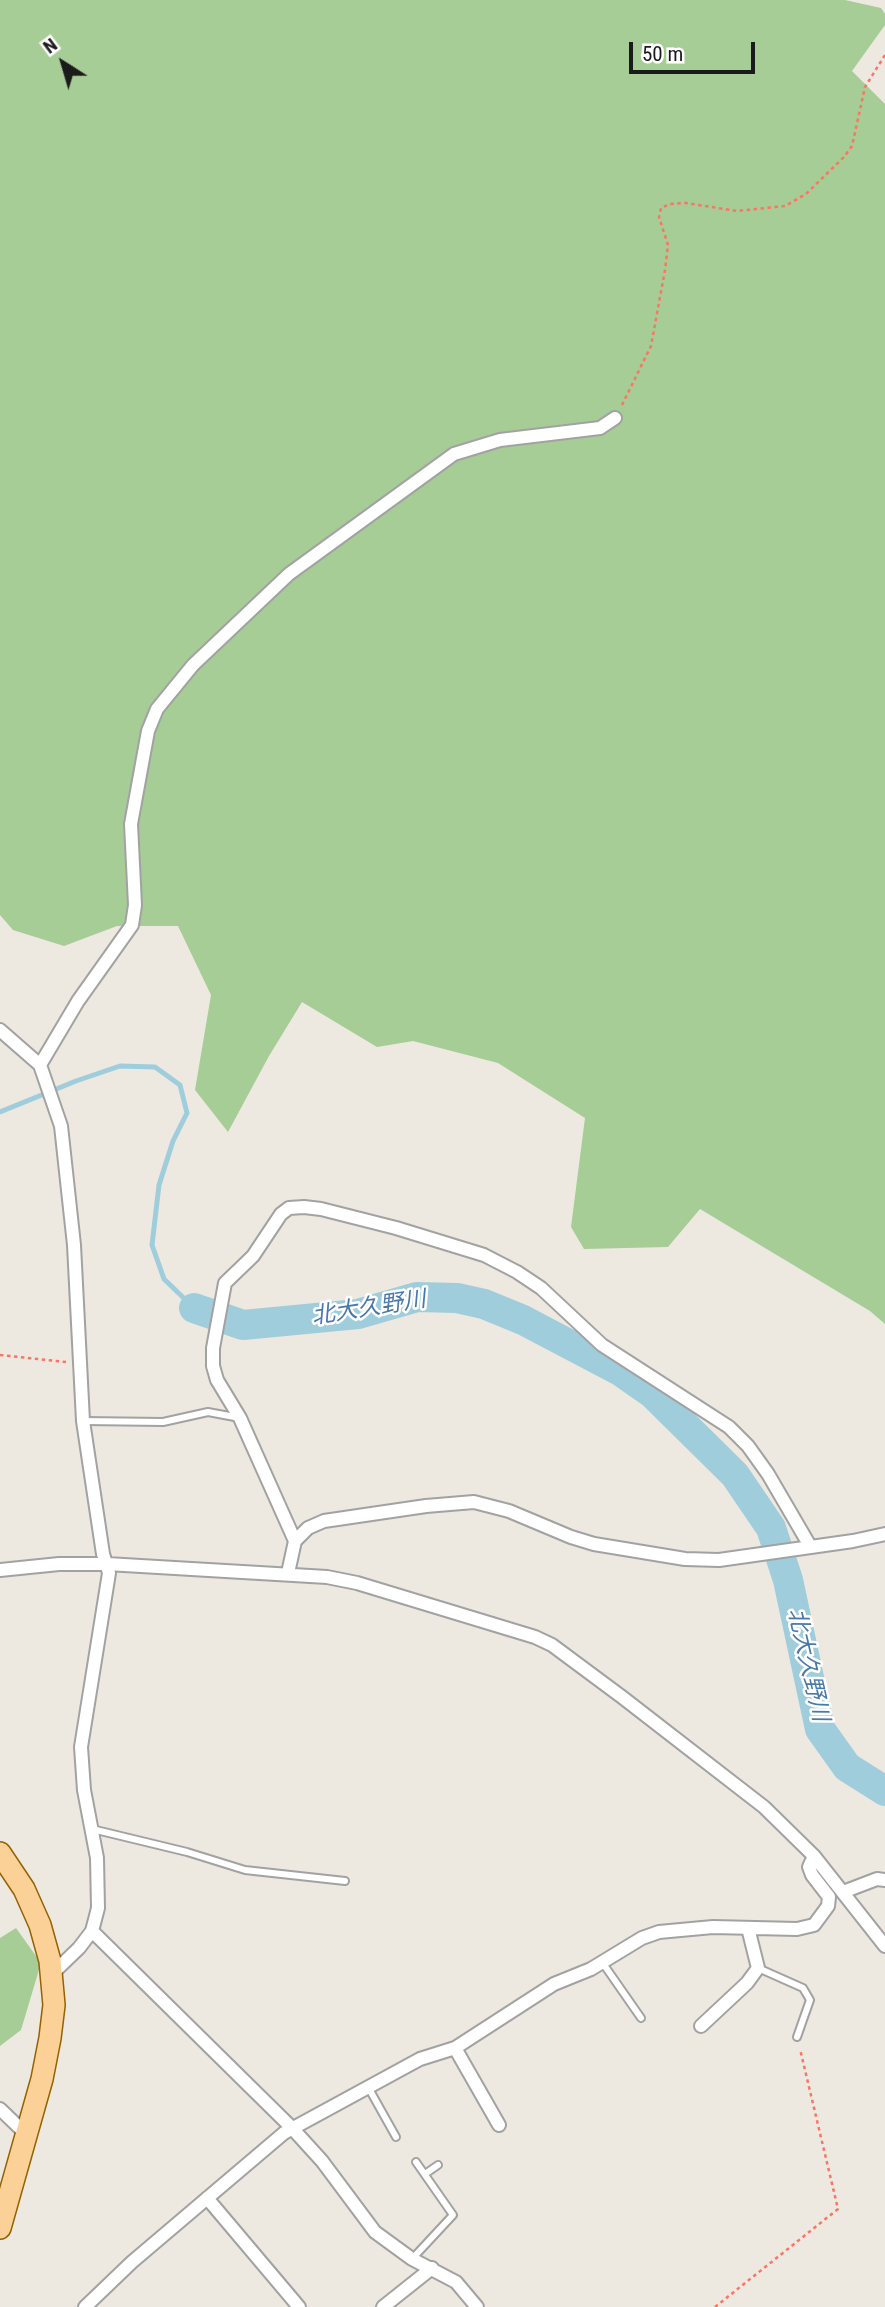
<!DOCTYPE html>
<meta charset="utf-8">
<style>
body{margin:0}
#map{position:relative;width:885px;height:2307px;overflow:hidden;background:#ede9e0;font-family:"Roboto Condensed",sans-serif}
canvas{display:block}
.north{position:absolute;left:28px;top:28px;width:70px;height:70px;-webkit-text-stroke:5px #fff;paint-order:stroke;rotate:323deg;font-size:19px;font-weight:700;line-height:28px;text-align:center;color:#1b1b1b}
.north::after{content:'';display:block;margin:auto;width:24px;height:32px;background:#1b1b1b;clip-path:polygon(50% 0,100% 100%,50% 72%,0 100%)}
.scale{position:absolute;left:629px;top:42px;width:126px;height:32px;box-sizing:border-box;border:4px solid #1b1b1b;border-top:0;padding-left:9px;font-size:21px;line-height:24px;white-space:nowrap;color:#1b1b1b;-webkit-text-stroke:5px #fff;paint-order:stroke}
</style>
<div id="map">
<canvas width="885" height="2307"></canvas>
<div class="north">N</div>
<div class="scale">50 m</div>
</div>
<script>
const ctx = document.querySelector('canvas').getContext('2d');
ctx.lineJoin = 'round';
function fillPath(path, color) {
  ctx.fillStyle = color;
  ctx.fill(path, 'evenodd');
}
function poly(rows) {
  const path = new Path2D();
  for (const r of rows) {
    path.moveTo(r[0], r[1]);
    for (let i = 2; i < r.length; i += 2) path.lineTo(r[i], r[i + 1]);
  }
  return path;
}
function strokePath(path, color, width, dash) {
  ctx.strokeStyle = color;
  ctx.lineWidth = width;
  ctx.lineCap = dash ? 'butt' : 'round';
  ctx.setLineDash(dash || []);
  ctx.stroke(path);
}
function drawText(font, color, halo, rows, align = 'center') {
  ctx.font = font + ' "Roboto Condensed","Noto Sans JP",sans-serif';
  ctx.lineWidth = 5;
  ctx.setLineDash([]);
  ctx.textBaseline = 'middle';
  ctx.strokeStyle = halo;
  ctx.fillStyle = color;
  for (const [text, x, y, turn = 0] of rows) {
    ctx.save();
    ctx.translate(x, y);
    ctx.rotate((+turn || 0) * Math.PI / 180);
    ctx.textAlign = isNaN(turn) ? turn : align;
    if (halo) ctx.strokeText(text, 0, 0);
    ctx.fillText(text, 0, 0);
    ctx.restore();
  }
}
fillPath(poly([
 [0,0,845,0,881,8,885,14,885,25,852,71,885,104,885,1324,870,1311,700,1209,668,1247,584,1249,571,1227,585,1118,498,1063,413,1041,377,1047,302,1002,269,1056,228,1132,195,1090,211,995,178,926,117,926,64,946,13,930,0,915],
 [16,1928,41,1963,21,2030,0,2046,0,1938]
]), '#a5cd95');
strokePath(poly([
 [0,1112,76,1081,120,1066,155,1067,180,1085,187,1113,173,1141,159,1185,152,1245,164,1279,194,1308]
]), '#a0cddb', 5);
strokePath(poly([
 [194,1308,243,1325,358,1314,417,1297,457,1298,484,1304,523,1320,620,1371,653,1394,735,1475,771,1528,788,1580,820,1729,847,1767,885,1791]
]), '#a0cddb', 30);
const lane = poly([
 [83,1421,163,1422,208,1412,240,1418],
 [92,1829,187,1852,245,1870,345,1881],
 [602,1962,641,2018],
 [758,1968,803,1988,810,2000,797,2037],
 [368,2087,396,2137],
 [425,2174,438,2165],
 [412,2259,453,2215,416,2162]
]);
const street = poly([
 [0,1030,40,1065,61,1126,74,1245,83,1421,103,1554,109,1573,81,1747,84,1790,97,1858,98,1908,92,1931,79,1948,52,1974],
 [40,1065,78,1001,132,925,135,905,131,824,148,731,157,709,193,665,289,574,454,454,500,440,600,428,615,418],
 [295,1541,308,1528,324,1521,426,1506,474,1502,509,1511,571,1537,594,1544,685,1559,719,1560,853,1541,885,1534],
 [0,1570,59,1564,107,1564,327,1577,357,1583,535,1637,552,1645,622,1697,764,1807,814,1856,885,1946],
 [288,1573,295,1541,240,1418,217,1380,213,1366,213,1348,225,1283,253,1256,281,1214,289,1208,304,1207,321,1209,396,1228,484,1255,517,1272,541,1288,602,1345,729,1427,748,1446,768,1474,810,1546],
 [843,1892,877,1879,885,1880],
 [92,1931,292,2128,322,2161,375,2232,412,2259,456,2282,477,2307],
 [701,2026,747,1983,758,1968,748,1928],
 [455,2048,499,2125],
 [0,2109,27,2135],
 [207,2198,299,2307],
 [85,2307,132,2262,284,2133,420,2059,455,2048,554,1984,591,1969,642,1938,659,1932,713,1927,797,1929,814,1925,828,1906,829,1897,812,1875,809,1867,814,1856],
 [383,2307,432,2268]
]);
const primary = poly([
 [0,1853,24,1889,40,1925,50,1961,54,2005,50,2038,42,2079,0,2228]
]);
strokePath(lane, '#a2a2a2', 10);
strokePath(street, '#a2a2a2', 16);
strokePath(primary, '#926300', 24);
strokePath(poly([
 [622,405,651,346,665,270,668,245,659,217,661,208,670,204,686,203,737,211,785,206,806,194,844,157,852,146,865,87,885,55],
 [0,1355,66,1362],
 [715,2307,838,2209,800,2049]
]), '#fa7565', 2.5, [3.5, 3.5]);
strokePath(lane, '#fff', 6);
strokePath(street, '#fff', 12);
strokePath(primary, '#fcd197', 21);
drawText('italic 23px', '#4978aa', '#fff', [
 ["北大久野川",369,1309,-9],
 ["北大久野川",807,1665,77]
]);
</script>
